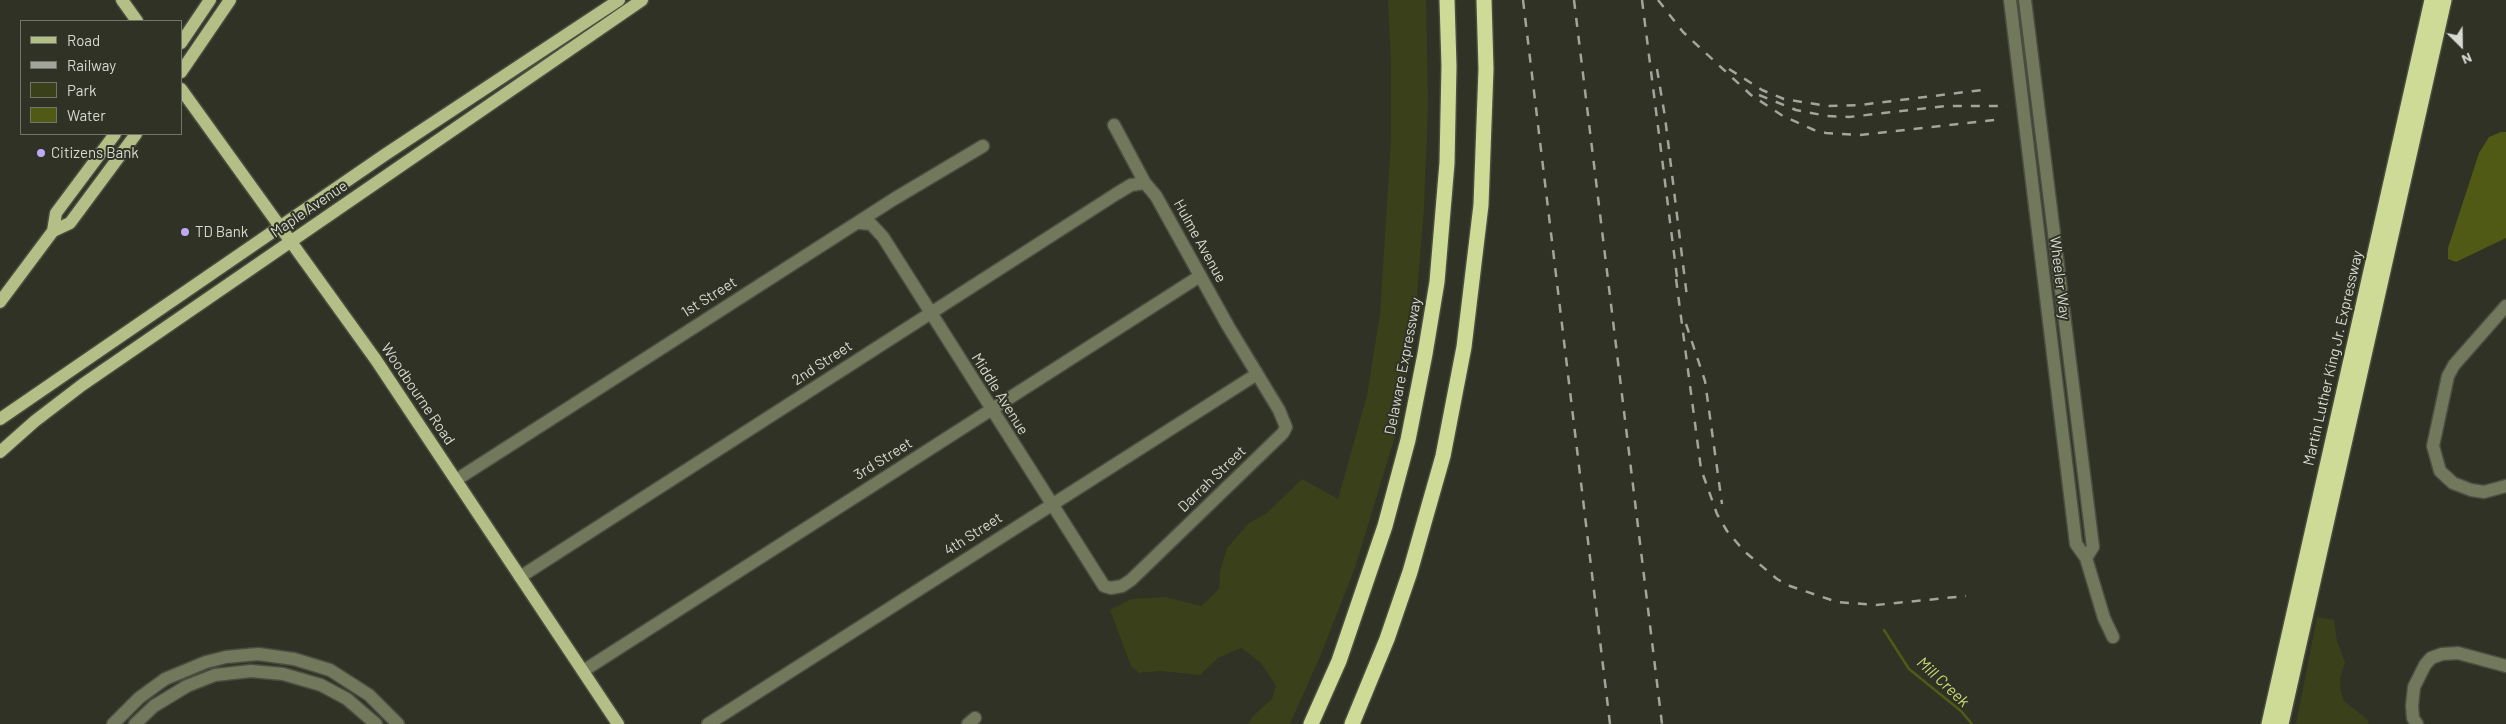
<!DOCTYPE html>
<style>
body{margin:0}
#map{position:relative;width:2506px;height:724px;overflow:hidden;background:#2f3224;font-family:Barlow,sans-serif}
canvas{display:block}
.legend{position:absolute;left:20px;top:20px;width:162px;height:115px;box-sizing:border-box;background:#2f3224;border:1px solid #727569;margin:0;padding:6px 9px;list-style:none;font-size:15px;color:#d7dad1}
.legend li{display:flex;align-items:center;gap:10px;height:25px}
.legend b{width:25px;border:1px solid #727569}
.north{position:absolute;left:2436px;top:20px;width:50px;height:50px;-webkit-text-stroke:4px #2f3224;paint-order:stroke;rotate:157deg;font-size:14px;font-weight:700;line-height:20px;text-align:center;color:#d7dad1}
.north::after{content:'';display:block;margin:auto;width:18px;height:22px;background:#d7dad1;clip-path:polygon(50% 0,100% 100%,50% 72%,0 100%)}
</style>
<div id="map">
<canvas width="2506" height="724"></canvas>
<ul class="legend">
<li><b style="height:6px;background:#b3bf86"></b>Road</li>
<li><b style="height:6px;background:#a2a59b"></b>Railway</li>
<li><b style="height:14px;background:#39401a"></b>Park</li>
<li><b style="height:14px;background:#505a15"></b>Water</li>
</ul>
<div class="north">N</div>
</div>
<script>
const ctx = document.querySelector('canvas').getContext('2d');
ctx.lineJoin = 'round';
function fillPath(path, color) {
  ctx.fillStyle = color;
  ctx.fill(path, 'evenodd');
}
function poly(rows) {
  const path = new Path2D();
  for (const r of rows) {
    path.moveTo(r[0], r[1]);
    for (let i = 2; i < r.length; i += 2) path.lineTo(r[i], r[i + 1]);
  }
  return path;
}
function strokePath(path, color, width, dash) {
  ctx.strokeStyle = color;
  ctx.lineWidth = width;
  ctx.lineCap = dash ? 'butt' : 'round';
  ctx.setLineDash(dash || []);
  ctx.stroke(path);
}
function drawText(font, color, halo, rows, align = 'center') {
  ctx.font = font + ' Barlow,sans-serif';
  ctx.lineWidth = 4;
  ctx.setLineDash([]);
  ctx.textBaseline = 'middle';
  ctx.strokeStyle = halo;
  ctx.fillStyle = color;
  for (const [text, x, y, turn = 0] of rows) {
    ctx.save();
    ctx.translate(x, y);
    ctx.rotate((+turn || 0) * Math.PI / 180);
    ctx.textAlign = isNaN(turn) ? turn : align;
    if (halo) ctx.strokeText(text, 0, 0);
    ctx.fillText(text, 0, 0);
    ctx.restore();
  }
}
fillPath(poly([
 [1388,0,1426,0,1428,107,1424,208,1415,321,1400,420,1355,568,1319,659,1290,724,1248,724,1253,716,1272,699,1276,686,1260,662,1241,648,1218,658,1200,675,1160,671,1139,673,1131,666,1110,610,1131,599,1165,597,1201,606,1219,589,1220,571,1227,548,1249,523,1267,513,1302,479,1338,499,1367,395,1380,314,1391,139,1391,63],
 [2317,617,2334,620,2337,641,2345,662,2340,679,2341,692,2344,701,2367,719,2369,724,2296,724]
]), '#39401a');
fillPath(poly([
 [2501,132,2506,132,2506,238,2456,262,2448,259,2448,248,2479,153,2489,137]
]), '#505a15');
strokePath(poly([
 [1884,630,1909,669,1961,711,1972,724]
]), '#505a15', 2.5);
const minor = poly([
 [2010,0,2076,544,2086,558,2104,618,2113,637],
 [2025,0,2093,547,2086,558],
 [860,223,871,224,883,237,1104,586,1111,588,1122,586,1131,580,1283,433,1286,427,1279,410,1228,326,1156,196,1145,183,1114,125],
 [2506,306,2454,365,2448,376,2433,446,2440,471,2453,483,2471,490,2484,492,2506,486],
 [456,480,894,199,983,146],
 [520,577,1116,194,1131,185,1145,183],
 [583,671,1200,276],
 [113,724,139,698,165,679,206,662,226,657,258,654,294,659,330,670,369,695,398,724],
 [135,724,154,706,187,686,215,675,251,671,283,674,321,685,347,699,376,724],
 [708,724,1257,374],
 [968,724,975,718],
 [2417,724,2413,718,2412,706,2414,687,2425,665,2431,658,2442,654,2458,653,2506,666]
]);
const major = poly([
 [122,0,137,21],
 [181,43,210,0],
 [181,72,230,0],
 [181,89,376,360,618,724],
 [53,231,56,213,115,134],
 [0,302,53,231,70,223,136,134],
 [0,419,386,154,619,0],
 [0,452,35,421,82,385,642,0]
]);
const highway = poly([
 [1311,724,1339,661,1385,526,1408,440,1425,354,1437,282,1447,163,1449,66,1447,0],
 [1352,724,1387,639,1410,572,1443,456,1464,347,1481,205,1486,69,1484,0],
 [2269,724,2432,0],
 [2281,724,2444,0]
]);
strokePath(minor, '#4a4d40', 15);
strokePath(major, '#4a4d40', 15);
strokePath(highway, '#4a4d40', 18);
strokePath(minor, '#72785c', 12);
strokePath(major, '#b3bf86', 12);
strokePath(highway, '#cddb96', 15);
strokePath(poly([
 [1523,0,1610,724],
 [1574,0,1662,724],
 [1642,0,1678,285],
 [1658,0,1683,32,1751,95,1783,116,1814,130,1826,133,1860,135,2002,119],
 [1657,69,1665,117,1687,297],
 [1729,69,1762,90,1784,99,1827,106,1860,105,1982,90],
 [1759,95,1796,110,1827,116,1849,117,1946,106,2007,106],
 [1676,279,1701,469,1717,514,1727,531,1744,551,1777,579,1790,586,1837,602,1876,605,1966,596],
 [1686,324,1705,381,1722,504]
]), '#a2a59b', 2.5, [9, 9]);
for (const [x, y, r, color] of [
 [41,153,5,"#bfa9f4"],
 [185,232,5,"#bfa9f4"]
]) {
  const dot = new Path2D();
  dot.arc(x, y, r, 0, 2 * Math.PI);
  ctx.fillStyle = color;
  ctx.fill(dot);
  strokePath(dot, '#2f3224', 2);
}
drawText('15px', '#d7dad1', '#2f3224', [
 ["Citizens Bank",51,153],
 ["TD Bank",195,232]
], 'left');
drawText('15px', '#d7dad1', '#2f3224', [
 ["Maple Avenue",309,209,-34],
 ["Hulme Avenue",1200,241,61],
 ["Wheeler Way",2060,278,83],
 ["1st Street",709,297,-32],
 ["Martin Luther King Jr. Expressway",2333,358,-77],
 ["2nd Street",822,363,-33],
 ["Delaware Expressway",1403,366,-79],
 ["Woodbourne Road",418,394,56],
 ["Middle Avenue",1000,394,58],
 ["3rd Street",883,459,-32],
 ["Darrah Street",1212,479,-44],
 ["4th Street",973,534,-33]
]);
drawText('italic 16px', '#c8d97a', '#2f3224', [
 ["Mill Creek",1943,682,43]
]);
</script>
